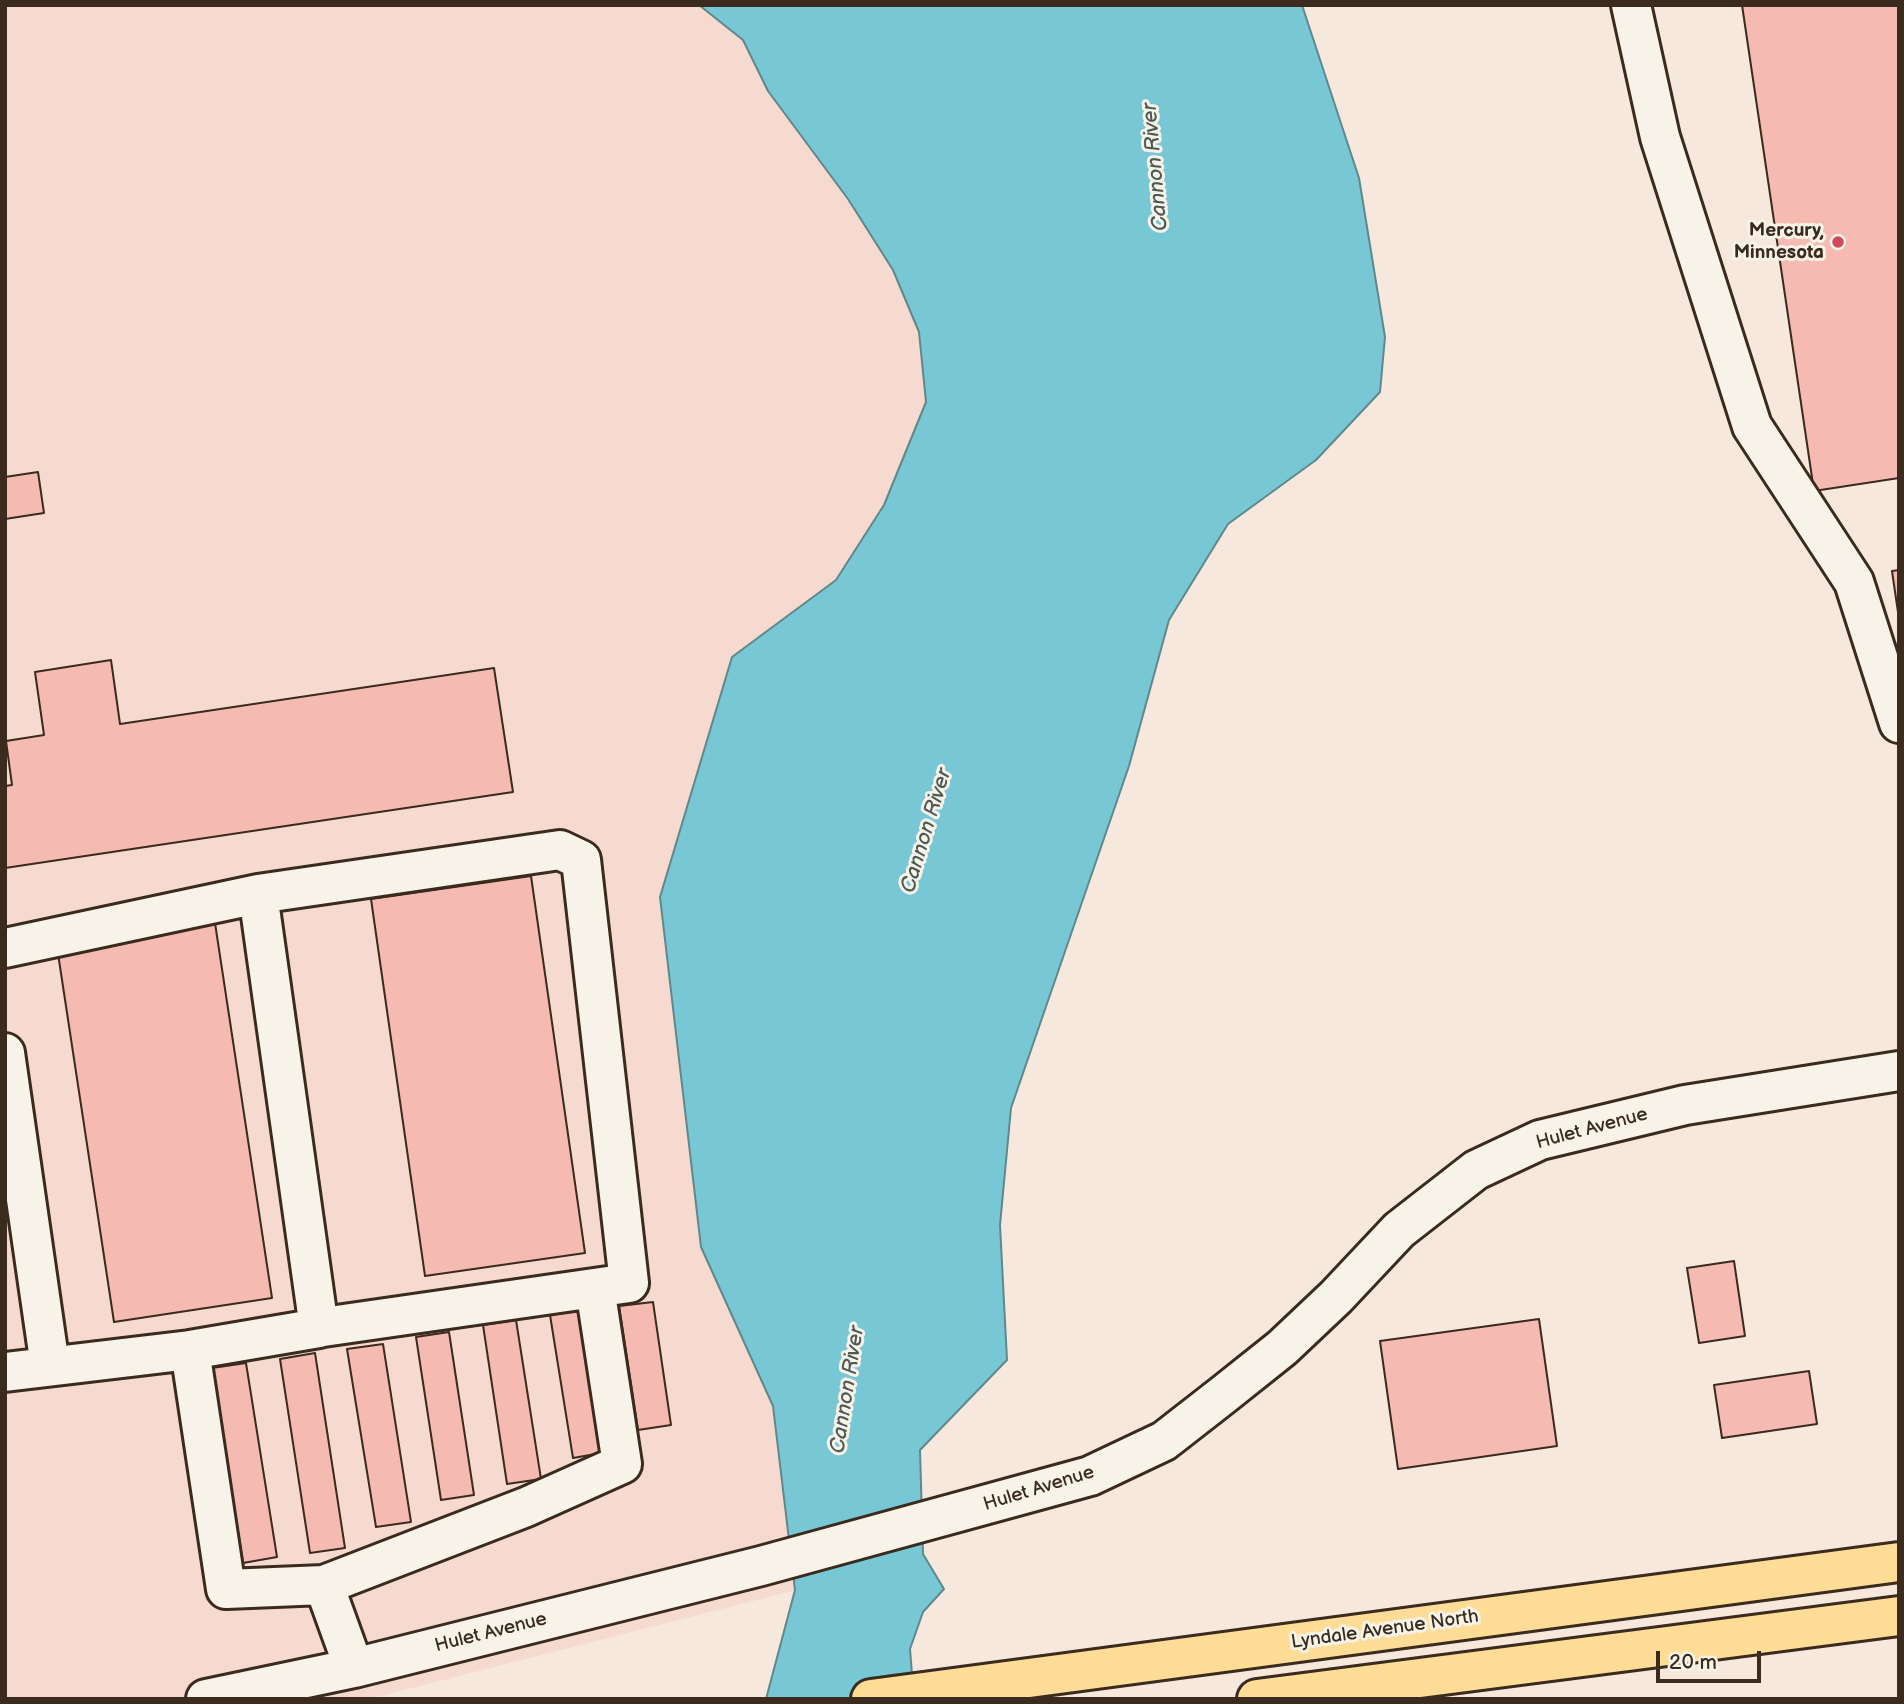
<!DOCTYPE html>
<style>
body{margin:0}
#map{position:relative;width:1904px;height:1704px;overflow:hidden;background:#f7e8dd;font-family:"Balsamiq Sans",sans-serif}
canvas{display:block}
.frame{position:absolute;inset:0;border:7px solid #3b2a1e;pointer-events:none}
.scale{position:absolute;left:1656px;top:1651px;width:105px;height:32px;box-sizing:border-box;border:4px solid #3b2a1e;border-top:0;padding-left:9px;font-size:21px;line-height:24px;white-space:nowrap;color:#3b2a1e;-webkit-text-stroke:5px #f7f3e8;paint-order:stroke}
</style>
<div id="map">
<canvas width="1904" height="1704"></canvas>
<div class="frame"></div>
<div class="scale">20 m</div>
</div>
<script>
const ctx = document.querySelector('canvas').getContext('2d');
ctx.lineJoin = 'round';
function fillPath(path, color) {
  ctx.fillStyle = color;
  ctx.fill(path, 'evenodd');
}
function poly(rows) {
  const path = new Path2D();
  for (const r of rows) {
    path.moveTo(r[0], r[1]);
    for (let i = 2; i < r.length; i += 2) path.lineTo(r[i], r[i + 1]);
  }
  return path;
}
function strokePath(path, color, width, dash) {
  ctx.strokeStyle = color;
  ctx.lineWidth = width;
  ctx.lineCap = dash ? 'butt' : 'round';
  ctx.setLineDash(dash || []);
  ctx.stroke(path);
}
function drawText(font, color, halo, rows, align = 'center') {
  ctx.font = font + ' "Balsamiq Sans",sans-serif';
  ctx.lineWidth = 6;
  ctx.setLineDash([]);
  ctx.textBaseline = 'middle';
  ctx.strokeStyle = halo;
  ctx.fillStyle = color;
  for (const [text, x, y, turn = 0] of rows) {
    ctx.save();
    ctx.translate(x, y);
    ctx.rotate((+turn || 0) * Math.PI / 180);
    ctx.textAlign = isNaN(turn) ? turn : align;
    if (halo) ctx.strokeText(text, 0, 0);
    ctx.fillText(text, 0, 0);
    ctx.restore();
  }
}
fillPath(poly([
 [5,5,977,5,796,1590,369,1699,5,1699]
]), '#f6dad0');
const water = poly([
 [699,5,1302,5,1359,178,1385,337,1380,392,1316,460,1228,524,1169,620,1129,766,1011,1108,1000,1225,1007,1360,920,1450,923,1554,944,1589,923,1612,910,1649,914,1699,766,1699,795,1590,773,1406,701,1247,660,897,732,657,836,580,884,505,926,402,919,332,893,270,848,199,768,91,743,40,699,5]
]);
fillPath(water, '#78c7d4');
strokePath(water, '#60888b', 2);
const building = poly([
 [1742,5,1899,5,1899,478,1814,491,1742,5],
 [38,472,44,513,5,519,5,477,38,472],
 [1899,570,1899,619,1892,571,1899,570],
 [111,660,120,724,494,668,513,792,5,868,5,786,12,785,6,741,44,735,35,672,111,660],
 [531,876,585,1253,425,1276,371,899,531,876],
 [215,923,272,1298,114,1322,57,947,215,923],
 [1734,1261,1745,1336,1699,1343,1687,1268,1734,1261],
 [653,1302,671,1425,638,1430,619,1306,653,1302],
 [585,1310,607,1452,573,1458,550,1315,585,1310],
 [1539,1319,1557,1446,1398,1469,1380,1341,1539,1319],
 [516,1320,541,1479,507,1484,483,1325,516,1320],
 [449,1332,474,1495,441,1500,416,1337,449,1332],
 [383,1344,411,1522,376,1527,347,1349,383,1344],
 [315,1353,345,1548,310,1553,280,1359,315,1353],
 [246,1363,277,1557,243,1563,212,1368,246,1363],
 [1809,1371,1817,1424,1722,1438,1714,1385,1809,1371]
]);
fillPath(building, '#f5bab2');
strokePath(building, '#3b2a1e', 2);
const minor = poly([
 [1631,5,1660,137,1752,426,1854,582,1899,723],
 [258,894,560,850,581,860,629,1283,316,1328],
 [5,948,258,894,319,1328,190,1350,226,1589,324,1585,354,1668],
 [5,1053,50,1366],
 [5,1372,190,1350],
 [324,1585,526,1507,622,1464,595,1288],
 [206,1699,354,1668,761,1566,1090,1476,1164,1441,1223,1395,1282,1348,1336,1297,1399,1230,1476,1170,1540,1140,1685,1105,1899,1071]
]);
const highway = poly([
 [871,1699,1899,1562],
 [1257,1699,1899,1616]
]);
strokePath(minor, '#3b2a1e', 44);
strokePath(highway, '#3b2a1e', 44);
strokePath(minor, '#f7f3e8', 38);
strokePath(highway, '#ffdd96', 38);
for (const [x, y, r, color] of [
 [1838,242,7,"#d1495b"]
]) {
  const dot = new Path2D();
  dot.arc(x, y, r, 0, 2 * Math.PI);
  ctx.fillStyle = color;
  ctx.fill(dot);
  strokePath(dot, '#f7f3e8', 2.5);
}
drawText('bold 19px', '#3b2a1e', '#f7f3e8', [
 ["Mercury,",1824,231],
 ["Minnesota",1824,253]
], 'right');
drawText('19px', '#3b2a1e', '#f7f3e8', [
 ["Hulet Avenue",1592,1129,-15],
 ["Hulet Avenue",1039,1489,-17],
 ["Lyndale Avenue North",1385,1630,-8],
 ["Hulet Avenue",491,1633,-14]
]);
drawText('italic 21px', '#4d5955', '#f7f3e8', [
 ["Cannon River",1156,167,-95],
 ["Cannon River",927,831,-73],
 ["Cannon River",848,1390,-81]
]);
</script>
